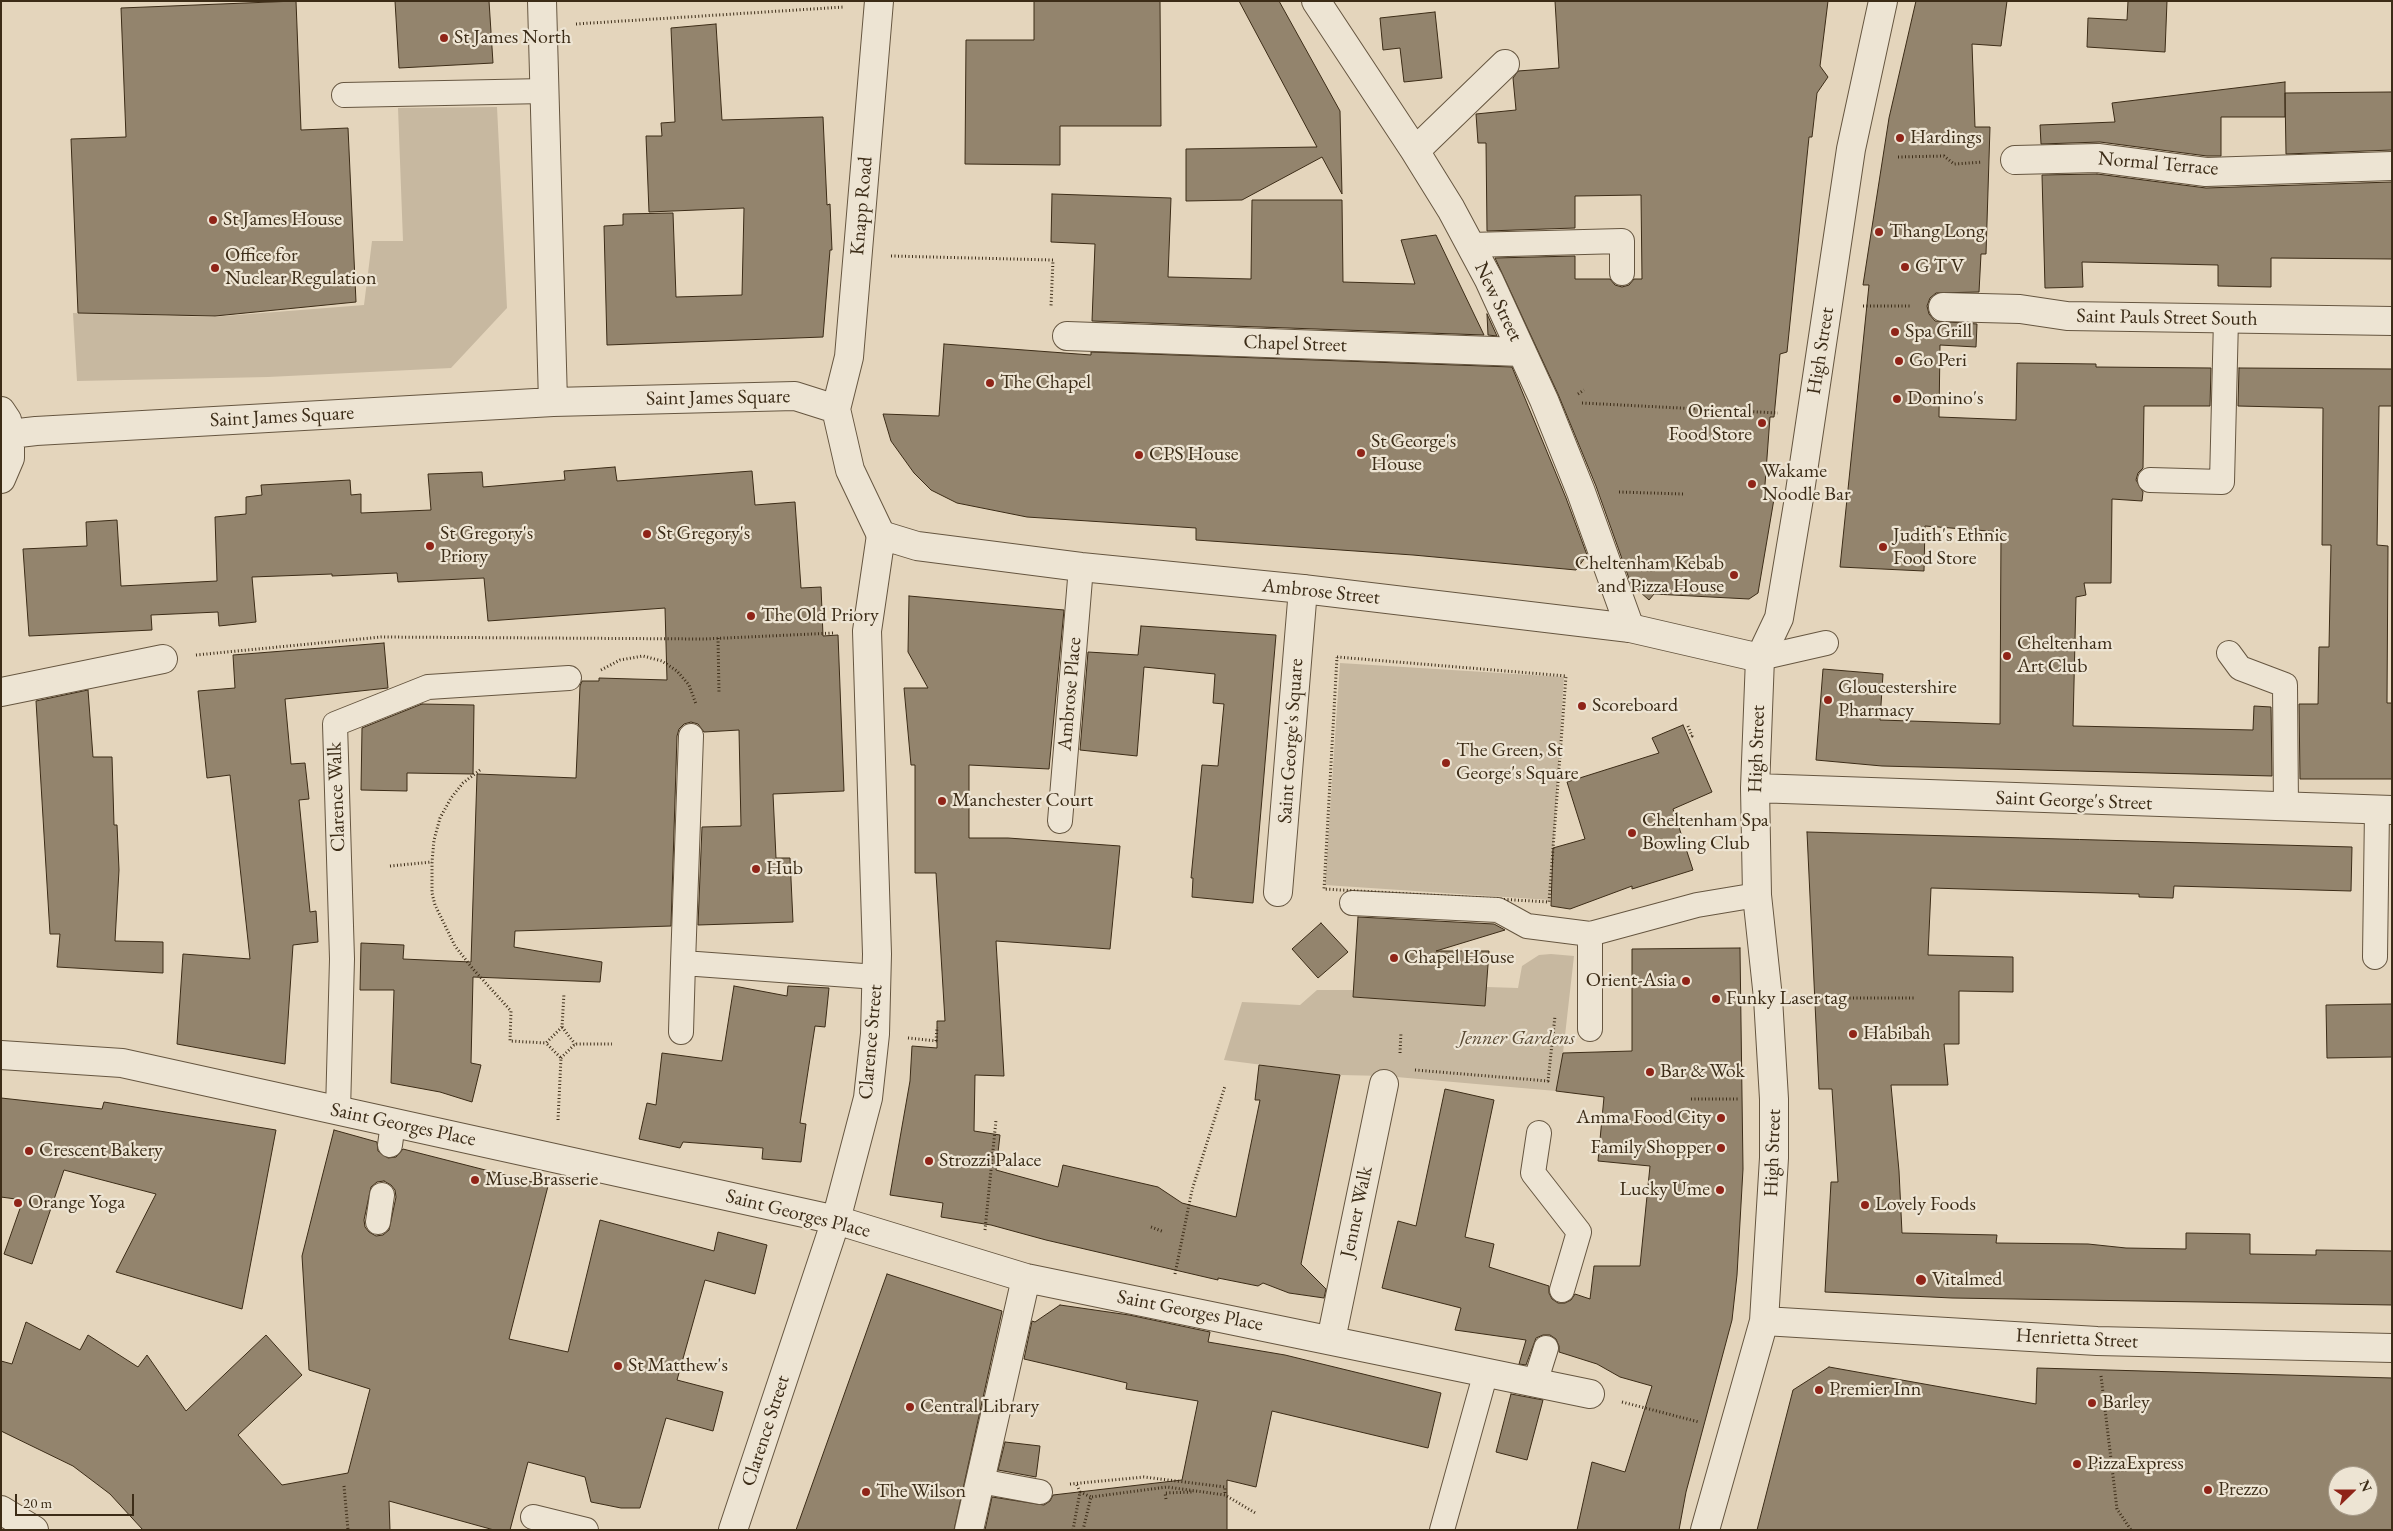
<!DOCTYPE html>
<style>
body{margin:0}
#map{position:relative;width:2393px;height:1531px;overflow:hidden;background:#e4d5bc;font-family:"EB Garamond",serif}
canvas{display:block}
.frame{position:absolute;inset:0;border:2px solid #3c2c17;pointer-events:none}
.north{position:absolute;left:2328px;top:1466px;width:50px;height:50px;box-sizing:border-box;background:#ede4d3;border:1px solid #a69a88;border-radius:50%;rotate:68deg;font-size:14px;font-weight:700;line-height:20px;text-align:center;color:#3c2c17}
.north::after{content:'';display:block;margin:auto;width:18px;height:22px;background:#8f2418;clip-path:polygon(50% 0,100% 100%,50% 72%,0 100%)}
.scale{position:absolute;left:15px;top:1494px;width:119px;height:22px;box-sizing:border-box;border:2px solid #3c2c17;border-top:0;padding-left:6px;font-size:15px;line-height:18px;white-space:nowrap;color:#3c2c17;-webkit-text-stroke:4px #ede4d3;paint-order:stroke}
</style>
<div id="map">
<canvas width="2393" height="1531"></canvas>
<div class="frame"></div>
<div class="north">N</div>
<div class="scale">20 m</div>
</div>
<script>
const ctx = document.querySelector('canvas').getContext('2d');
ctx.lineJoin = 'round';
function fillPath(path, color) {
  ctx.fillStyle = color;
  ctx.fill(path, 'evenodd');
}
function poly(rows) {
  const path = new Path2D();
  for (const r of rows) {
    path.moveTo(r[0], r[1]);
    for (let i = 2; i < r.length; i += 2) path.lineTo(r[i], r[i + 1]);
  }
  return path;
}
function strokePath(path, color, width, dash) {
  ctx.strokeStyle = color;
  ctx.lineWidth = width;
  ctx.lineCap = dash ? 'butt' : 'round';
  ctx.setLineDash(dash || []);
  ctx.stroke(path);
}
function drawText(font, color, halo, rows, align = 'center') {
  ctx.font = font + ' "EB Garamond",serif';
  ctx.lineWidth = 4.5;
  ctx.setLineDash([]);
  ctx.textBaseline = 'middle';
  ctx.strokeStyle = halo;
  ctx.fillStyle = color;
  for (const [text, x, y, turn = 0] of rows) {
    ctx.save();
    ctx.translate(x, y);
    ctx.rotate((+turn || 0) * Math.PI / 180);
    ctx.textAlign = isNaN(turn) ? turn : align;
    if (halo) ctx.strokeText(text, 0, 0);
    ctx.fillText(text, 0, 0);
    ctx.restore();
  }
}
fillPath(poly([
 [497,107,507,308,451,368,268,377,77,381,73,313,212,317,364,305,372,241,403,241,398,108],
 [1340,663,1564,677,1550,900,1325,885],
 [1551,954,1574,956,1563,1053,1556,1091,1385,1076,1340,1075,1224,1060,1242,1002,1300,1005,1317,990,1353,990,1353,997,1485,1006,1487,987,1518,988,1522,966,1539,955]
]), '#c7b8a0');
const building = poly([
 [296,1,301,130,348,128,356,302,215,316,78,313,71,139,126,137,121,8,296,1],
 [395,1,489,1,493,63,399,68,395,1],
 [1034,1,1160,1,1161,126,1060,126,1060,165,965,164,966,40,1034,40,1034,1],
 [1239,1,1279,1,1340,111,1342,194,1322,157,1242,200,1186,201,1186,149,1317,147,1239,1],
 [1555,1,1828,1,1820,66,1828,77,1817,93,1812,137,1809,137,1787,352,1780,354,1774,417,1770,417,1764,498,1774,499,1758,593,1749,599,1654,594,1649,600,1631,584,1596,486,1558,394,1495,258,1575,256,1575,279,1610,279,1615,285,1622,287,1629,285,1634,279,1642,279,1641,195,1575,196,1575,228,1487,231,1486,143,1478,143,1476,114,1516,110,1513,78,1518,71,1559,68,1555,1],
 [1916,1,2007,1,2001,46,1972,44,1975,127,1990,127,1986,254,1981,254,1979,292,1936,293,1930,298,1927,306,1929,314,1935,321,1977,324,1976,347,1940,345,1939,417,2016,420,2017,363,2096,364,2096,367,2211,368,2210,406,2144,406,2143,468,2138,473,2136,480,2143,492,2142,501,2112,499,2111,583,2084,583,2086,595,2076,597,2073,726,2253,730,2254,706,2271,707,2272,776,1882,766,1816,760,1823,669,1883,674,1880,720,2000,724,2001,532,1925,526,1924,571,1840,567,1869,285,1863,285,1889,118,1916,1],
 [2128,1,2167,1,2165,52,2087,47,2088,18,2127,20,2128,1],
 [1435,12,1442,78,1404,82,1400,48,1383,50,1380,18,1435,12],
 [716,24,722,120,823,117,827,205,830,204,832,250,830,250,823,337,607,345,604,226,623,225,623,214,673,213,676,297,742,295,744,208,649,212,646,136,662,136,661,123,675,122,671,28,716,24],
 [2285,82,2285,117,2221,117,2221,156,2207,156,2100,142,2041,144,2040,125,2115,122,2112,103,2285,82],
 [2392,92,2392,150,2286,154,2285,93,2392,92],
 [2097,174,2206,188,2392,182,2392,259,2271,258,2271,287,2218,286,2218,265,2082,262,2083,287,2045,288,2042,175,2097,174],
 [1052,194,1171,198,1168,277,1251,279,1252,200,1342,200,1343,282,1415,284,1401,240,1436,235,1484,335,1092,321,1095,244,1051,242,1052,194],
 [1487,314,1497,336,1488,335,1487,314],
 [944,344,1091,355,1091,352,1512,367,1566,498,1587,555,1576,570,1413,555,1196,540,1196,528,1027,517,957,503,931,490,914,473,891,441,883,414,939,416,944,344],
 [2239,368,2392,369,2392,406,2379,406,2377,545,2388,546,2387,703,2392,703,2392,779,2300,779,2299,704,2318,704,2319,647,2329,647,2331,545,2322,545,2323,408,2238,406,2239,368],
 [615,467,617,481,752,471,755,505,795,502,801,588,821,587,823,636,838,635,844,791,773,794,776,858,790,858,793,922,698,925,702,827,741,826,739,730,704,732,698,724,691,722,684,724,679,729,677,736,671,926,515,931,514,947,602,962,600,982,473,977,471,1063,481,1065,472,1102,440,1092,391,1083,394,990,360,990,361,943,404,945,403,959,471,962,477,774,576,778,580,686,582,681,599,681,599,678,667,680,665,608,488,621,484,578,398,582,397,573,332,576,332,574,252,577,256,622,219,626,218,612,151,615,152,630,29,636,23,549,87,546,86,522,117,520,121,586,217,581,215,517,246,514,246,497,262,495,261,485,350,480,351,495,361,494,361,513,431,510,428,474,482,472,483,487,565,480,564,471,615,467],
 [909,596,1064,610,1049,769,969,765,969,838,1008,838,1120,846,1110,949,996,941,1004,1076,975,1075,974,1131,1000,1135,996,1170,1058,1187,1063,1165,1158,1187,1182,1203,1236,1217,1260,1100,1255,1100,1259,1065,1340,1075,1301,1264,1326,1289,1324,1298,1289,1293,1263,1283,1258,1286,1218,1278,1218,1280,1046,1240,991,1225,941,1217,943,1203,890,1195,910,1081,912,1046,937,1048,937,1021,945,1021,936,873,915,873,915,765,911,765,904,688,928,688,908,652,909,596],
 [1141,626,1276,635,1253,903,1192,897,1193,878,1191,878,1202,765,1218,766,1224,704,1213,703,1215,674,1144,667,1137,756,1080,750,1088,652,1138,655,1141,626],
 [384,643,388,688,285,699,291,764,305,763,309,799,299,800,310,912,316,911,318,942,293,945,285,1064,177,1044,183,954,250,959,230,775,207,778,198,691,235,688,233,655,384,643],
 [88,690,93,757,112,757,114,825,117,825,119,870,115,941,163,942,163,973,57,967,60,934,50,934,36,701,88,690],
 [422,704,474,705,473,774,407,773,407,791,361,790,362,728,422,704],
 [1683,725,1712,792,1673,809,1693,870,1632,889,1632,886,1570,909,1551,906,1553,848,1585,839,1567,782,1659,753,1652,738,1683,725],
 [1807,832,2352,847,2351,891,2174,886,2173,898,2139,897,2139,894,1931,888,1928,955,2013,957,2013,992,1959,991,1959,1044,1944,1044,1948,1085,1891,1085,1899,1171,1902,1233,1997,1235,1996,1243,2088,1244,2126,1248,2186,1249,2186,1233,2250,1234,2250,1254,2316,1255,2316,1250,2392,1251,2392,1305,1952,1298,1825,1292,1831,1182,1838,1182,1832,1089,1819,1089,1807,832],
 [1358,917,1494,924,1505,930,1436,951,1489,951,1485,1006,1353,997,1358,917],
 [1321,923,1348,952,1318,978,1292,949,1321,923],
 [1740,948,1743,1169,1737,1275,1732,1320,1686,1492,1679,1530,1577,1530,1592,1462,1625,1472,1652,1386,1620,1377,1597,1364,1559,1352,1559,1346,1556,1339,1550,1335,1543,1335,1536,1338,1526,1365,1519,1364,1526,1340,1455,1330,1461,1308,1382,1288,1398,1221,1416,1226,1445,1089,1494,1100,1465,1237,1494,1244,1489,1267,1549,1286,1549,1293,1552,1299,1558,1303,1565,1303,1571,1300,1575,1294,1590,1299,1594,1266,1640,1266,1650,1166,1598,1161,1604,1097,1556,1091,1563,1053,1632,1051,1632,949,1740,948],
 [734,986,787,996,788,986,829,988,825,1027,815,1026,800,1123,806,1124,801,1162,762,1159,763,1148,683,1142,680,1148,639,1139,647,1103,656,1105,662,1053,722,1061,734,986],
 [2392,1004,2392,1057,2327,1058,2326,1005,2392,1004],
 [1,1098,102,1109,104,1102,276,1130,242,1309,116,1272,156,1194,64,1170,32,1264,4,1254,23,1200,1,1197,1,1098],
 [334,1130,377,1142,378,1151,388,1158,396,1157,403,1149,548,1186,509,1339,568,1352,600,1220,714,1251,718,1232,767,1245,755,1294,705,1280,677,1380,723,1392,713,1431,666,1418,640,1508,621,1508,591,1502,585,1477,528,1462,510,1530,494,1530,389,1501,390,1530,143,1530,110,1494,73,1466,1,1431,1,1361,12,1364,26,1322,80,1350,88,1335,138,1367,147,1355,186,1411,266,1335,302,1375,238,1435,282,1485,348,1473,370,1389,309,1370,302,1256,334,1130],
 [384,1181,391,1185,395,1190,396,1197,389,1230,383,1235,376,1236,369,1232,365,1227,364,1220,371,1187,377,1182,384,1181],
 [887,1274,1002,1311,954,1530,796,1530,887,1274],
 [1060,1305,1129,1315,1210,1332,1208,1342,1285,1355,1441,1393,1428,1448,1272,1411,1256,1487,1227,1480,1227,1530,985,1530,992,1497,1044,1505,1050,1501,1053,1495,1182,1480,1198,1401,1126,1389,1127,1383,1024,1359,1032,1321,1035,1322,1060,1305],
 [1829,1367,2036,1404,2037,1368,2392,1378,2392,1530,1757,1530,1793,1390,1829,1367],
 [2338,1476,2368,1476,2368,1506,2338,1506,2338,1476],
 [1511,1394,1543,1400,1527,1460,1496,1452,1511,1394],
 [1005,1442,1040,1446,1036,1477,998,1470,1005,1442]
]);
fillPath(building, '#93846d');
strokePath(building, '#3c2c17', 1);
const service = poly([
 [344,95,545,91],
 [1470,245,1622,241,1622,273],
 [2150,480,2222,482,2226,319],
 [2229,653,2240,668,2285,685,2286,808],
 [1760,658,1826,643],
 [691,736,683,963,877,977],
 [1060,821,1081,567],
 [1352,903,1498,910,1527,926,1590,934,1590,1029],
 [1590,934,1697,905,1757,895],
 [2375,957,2377,810],
 [681,1032,683,963],
 [338,1111,342,959,335,724,428,687,569,678],
 [1539,1133,1533,1173,1579,1232,1562,1290],
 [390,1145,393,1123],
 [378,1222,382,1195],
 [1535,1383,1546,1348],
 [980,1481,1040,1492],
 [533,1517,586,1530],
 [1442,1530,1486,1372]
]);
const minor = poly([
 [542,1,553,402],
 [1316,1,1415,151,1451,209,1489,280,1544,400,1581,492,1630,628],
 [1415,151,1505,64],
 [2015,160,2098,158,2206,172,2392,166],
 [1943,307,2020,309,2067,316,2392,321],
 [1067,336,1522,352],
 [836,409,849,357,879,1],
 [1,411,7,420,10,434,10,458,1,479],
 [10,434,36,431,553,402,795,396,836,409,850,470,881,535],
 [1,692,163,659],
 [1755,788,2392,810],
 [1278,892,1303,589],
 [1764,1321,2097,1341,2392,1348],
 [1331,1340,1384,1084],
 [1,1510,34,1530],
 [733,1530,836,1220,1026,1278,1590,1394],
 [969,1530,1026,1278],
 [1705,1530,1764,1321,1774,1158,1774,1099,1768,998,1757,895,1755,788,1760,658]
]);
const tertiary = poly([
 [1,1055,122,1063,836,1220,868,1098,875,1034,877,954,867,631,881,535,917,546,1081,567,1303,589,1630,628,1760,658,1779,618,1799,498,1851,149,1883,1]
]);
strokePath(service, '#665640', 26);
strokePath(minor, '#665640', 30);
strokePath(tertiary, '#665640', 30);
strokePath(poly([
 [576,24,844,7],
 [1898,157,1944,156,1954,164,1982,162],
 [891,256,1053,260,1051,306],
 [1863,306,1910,306],
 [1578,394,1584,390],
 [1582,403,1778,413],
 [1619,492,1683,494],
 [718,638,719,694],
 [196,655,381,637,704,639,834,633],
 [1337,657,1566,676,1549,902,1324,889,1337,657],
 [601,670,620,660,643,656,662,661,677,671,689,685,696,704],
 [1688,726,1692,736,1689,737],
 [480,770,463,783,451,798,440,818,434,840,432,862,432,893,435,905,455,946,473,969,511,1011,510,1041,546,1043],
 [390,866,432,862],
 [1804,998,1915,998],
 [562,1027,575,1044],
 [908,1038,937,1041],
 [936,1041,937,1027],
 [1400,1053,1401,1032],
 [561,1058,575,1044,612,1044],
 [1415,1070,1548,1081,1555,1016],
 [1691,1099,1739,1099],
 [558,1120,561,1058,546,1043,562,1027,564,993],
 [1151,1227,1164,1232],
 [985,1230,996,1120],
 [1175,1274,1192,1190,1225,1086],
 [2101,1376,2117,1509,2131,1530],
 [1622,1402,1699,1422],
 [1070,1484,1144,1477,1225,1487,1225,1495],
 [344,1486,348,1530],
 [1080,1492,1091,1497],
 [1166,1499,1165,1493,1194,1492],
 [1073,1530,1080,1492,1076,1483],
 [1083,1530,1091,1497,1167,1487,1225,1495,1257,1514]
]), '#3c2c17', 3, [1, 2.5]);
strokePath(service, '#ede4d3', 24);
strokePath(minor, '#ede4d3', 28);
strokePath(tertiary, '#ede4d3', 28);
for (const [x, y, r, color] of [
 [444,38,5,"#8f2418"],
 [1900,138,5,"#8f2418"],
 [213,220,5,"#8f2418"],
 [1879,232,5,"#8f2418"],
 [1905,267,5,"#8f2418"],
 [215,268,5,"#8f2418"],
 [1895,332,5,"#8f2418"],
 [1899,361,5,"#8f2418"],
 [990,383,5,"#8f2418"],
 [1897,399,5,"#8f2418"],
 [1762,423,5,"#8f2418"],
 [1361,453,5,"#8f2418"],
 [1139,455,5,"#8f2418"],
 [1752,484,5,"#8f2418"],
 [647,534,5,"#8f2418"],
 [430,546,5,"#8f2418"],
 [1883,547,5,"#8f2418"],
 [1734,575,5,"#8f2418"],
 [751,616,5,"#8f2418"],
 [2007,656,5,"#8f2418"],
 [1828,700,5,"#8f2418"],
 [1582,706,5,"#8f2418"],
 [1446,763,5,"#8f2418"],
 [942,801,5,"#8f2418"],
 [1632,833,5,"#8f2418"],
 [756,869,5,"#8f2418"],
 [1394,958,5,"#8f2418"],
 [1686,981,5,"#8f2418"],
 [1716,999,5,"#8f2418"],
 [1853,1034,5,"#8f2418"],
 [1650,1072,5,"#8f2418"],
 [1721,1118,5,"#8f2418"],
 [1721,1148,5,"#8f2418"],
 [29,1151,5,"#8f2418"],
 [929,1161,5,"#8f2418"],
 [475,1180,5,"#8f2418"],
 [1720,1190,5,"#8f2418"],
 [18,1203,5,"#8f2418"],
 [1865,1205,5,"#8f2418"],
 [1921,1280,6,"#8f2418"],
 [618,1366,5,"#8f2418"],
 [1819,1390,5,"#8f2418"],
 [2092,1403,5,"#8f2418"],
 [910,1407,5,"#8f2418"],
 [2077,1464,5,"#8f2418"],
 [2208,1490,5,"#8f2418"],
 [866,1492,5,"#8f2418"]
]) {
  const dot = new Path2D();
  dot.arc(x, y, r, 0, 2 * Math.PI);
  ctx.fillStyle = color;
  ctx.fill(dot);
  strokePath(dot, '#ede4d3', 2);
}
drawText('20px', '#3c2c17', '#ede4d3', [
 ["St James North",454,38],
 ["Hardings",1910,138],
 ["St James House",223,220],
 ["Thang Long",1889,232],
 ["Office for",225,256],
 ["Nuclear Regulation",225,279],
 ["G T V",1915,267],
 ["Spa Grill",1905,332],
 ["Go Peri",1909,361],
 ["The Chapel",1000,383],
 ["Domino's",1907,399],
 ["Oriental",1752,412,"right"],
 ["Food Store",1752,435,"right"],
 ["St George's",1371,442],
 ["House",1371,465],
 ["CPS House",1149,455],
 ["Wakame",1762,472],
 ["Noodle Bar",1762,495],
 ["St Gregory's",440,534],
 ["Priory",440,557],
 ["St Gregory's",657,534],
 ["Judith's Ethnic",1893,536],
 ["Food Store",1893,559],
 ["Cheltenham Kebab",1724,564,"right"],
 ["and Pizza House",1724,587,"right"],
 ["The Old Priory",761,616],
 ["Cheltenham",2017,644],
 ["Art Club",2017,667],
 ["Gloucestershire",1838,688],
 ["Pharmacy",1838,711],
 ["Scoreboard",1592,706],
 ["The Green, St",1456,751],
 ["George's Square",1456,774],
 ["Manchester Court",952,801],
 ["Cheltenham Spa",1642,821],
 ["Bowling Club",1642,844],
 ["Hub",766,869],
 ["Chapel House",1404,958],
 ["Orient-Asia",1676,981,"right"],
 ["Funky Laser tag",1726,999],
 ["Habibah",1863,1034],
 ["Bar & Wok",1660,1072],
 ["Amma Food City",1711,1118,"right"],
 ["Family Shopper",1711,1148,"right"],
 ["Crescent Bakery",39,1151],
 ["Strozzi Palace",939,1161],
 ["Muse Brasserie",485,1180],
 ["Lucky Ume",1710,1190,"right"],
 ["Orange Yoga",28,1203],
 ["Lovely Foods",1875,1205],
 ["Vitalmed",1932,1280],
 ["St Matthew's",628,1366],
 ["Premier Inn",1829,1390],
 ["Barley",2102,1403],
 ["Central Library",920,1407],
 ["PizzaExpress",2087,1464],
 ["Prezzo",2218,1490],
 ["The Wilson",876,1492]
], 'left');
drawText('20px', '#3c2c17', '#ede4d3', [
 ["Normal Terrace",2158,164,5],
 ["Knapp Road",862,206,-85],
 ["New Street",1498,302,64],
 ["Saint Pauls Street South",2167,318,1],
 ["Chapel Street",1295,344,2],
 ["High Street",1821,351,-81],
 ["Saint James Square",718,398,-1],
 ["Saint James Square",282,417,-3],
 ["Ambrose Street",1321,592,6],
 ["Ambrose Place",1070,694,-85],
 ["Saint George's Square",1291,741,-86],
 ["High Street",1757,749,-88],
 ["Clarence Walk",337,797,-92],
 ["Saint George's Street",2074,801,2],
 ["Clarence Street",871,1042,-85],
 ["Saint Georges Place",403,1125,12],
 ["High Street",1773,1153,-88],
 ["Jenner Walk",1357,1212,-78],
 ["Saint Georges Place",798,1214,14],
 ["Saint Georges Place",1190,1311,11],
 ["Henrietta Street",2077,1339,3],
 ["Clarence Street",766,1431,-72]
]);
drawText('italic 20px', '#584832', '#ede4d3', [
 ["Jenner Gardens",1517,1039]
]);
</script>
